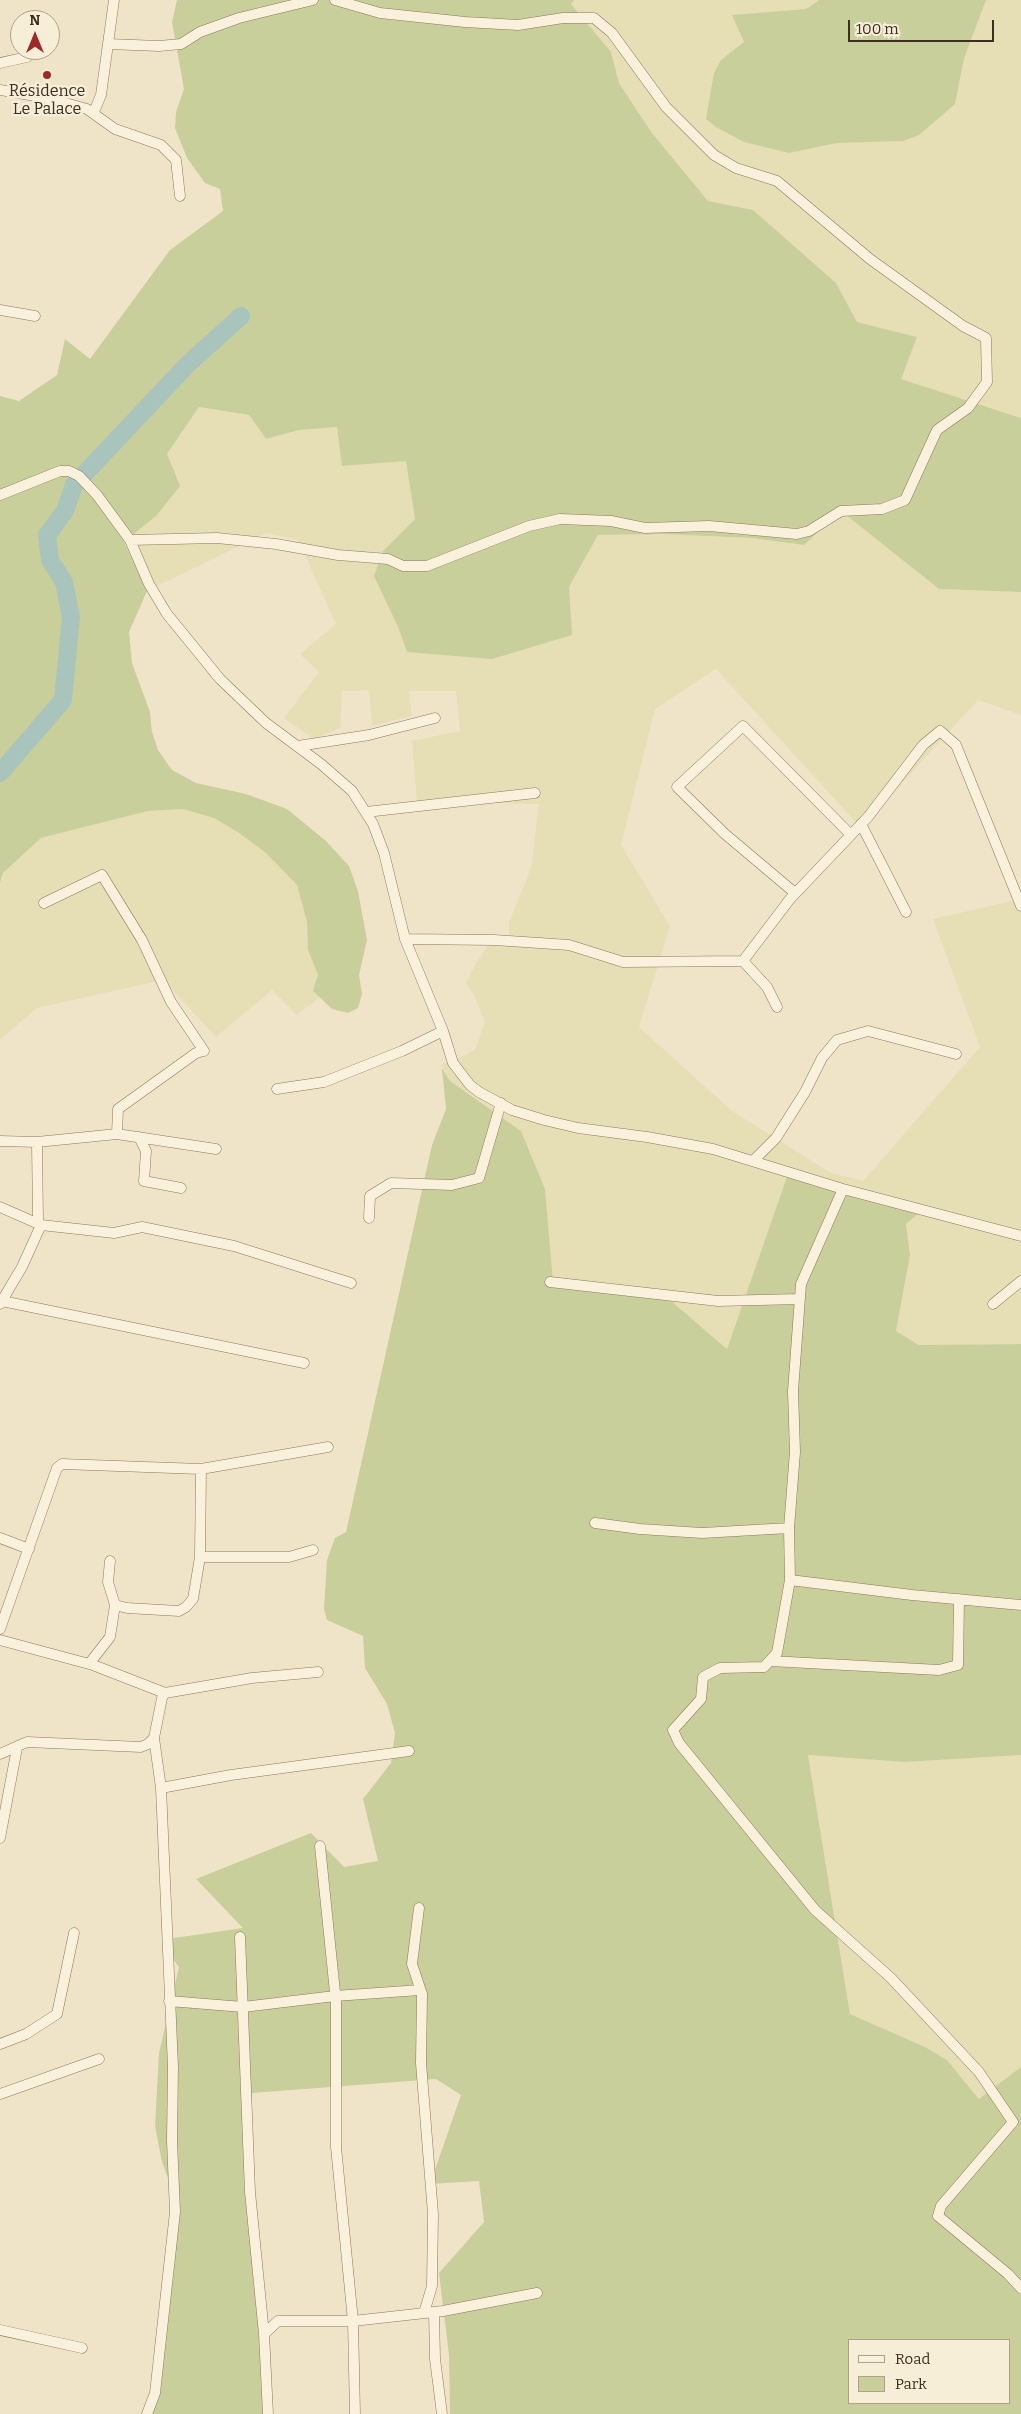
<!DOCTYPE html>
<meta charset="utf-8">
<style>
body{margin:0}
#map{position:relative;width:1021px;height:2414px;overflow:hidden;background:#f0e4c8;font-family:Bitter,serif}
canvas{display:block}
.legend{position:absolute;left:848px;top:2339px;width:162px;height:65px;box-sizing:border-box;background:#f7eed8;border:1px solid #ada18e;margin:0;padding:6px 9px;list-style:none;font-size:15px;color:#3d2e20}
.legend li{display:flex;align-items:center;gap:10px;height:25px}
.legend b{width:25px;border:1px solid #ada18e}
.north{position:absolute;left:10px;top:10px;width:50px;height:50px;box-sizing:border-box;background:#f7eed8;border:1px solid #ada18e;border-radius:50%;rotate:0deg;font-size:14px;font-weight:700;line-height:20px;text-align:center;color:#3d2e20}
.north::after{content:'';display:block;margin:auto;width:18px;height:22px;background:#9e2a2b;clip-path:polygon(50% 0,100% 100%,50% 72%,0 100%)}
.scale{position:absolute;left:848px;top:20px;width:146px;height:22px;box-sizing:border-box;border:2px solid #3d2e20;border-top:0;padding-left:6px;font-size:15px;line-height:18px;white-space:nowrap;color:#3d2e20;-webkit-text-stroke:4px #f7eed8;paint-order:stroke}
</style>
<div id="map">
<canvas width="1021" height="2414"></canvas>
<ul class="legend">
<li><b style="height:6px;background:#faf1dc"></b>Road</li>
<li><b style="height:14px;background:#c9cf9b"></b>Park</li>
</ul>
<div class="north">N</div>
<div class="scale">100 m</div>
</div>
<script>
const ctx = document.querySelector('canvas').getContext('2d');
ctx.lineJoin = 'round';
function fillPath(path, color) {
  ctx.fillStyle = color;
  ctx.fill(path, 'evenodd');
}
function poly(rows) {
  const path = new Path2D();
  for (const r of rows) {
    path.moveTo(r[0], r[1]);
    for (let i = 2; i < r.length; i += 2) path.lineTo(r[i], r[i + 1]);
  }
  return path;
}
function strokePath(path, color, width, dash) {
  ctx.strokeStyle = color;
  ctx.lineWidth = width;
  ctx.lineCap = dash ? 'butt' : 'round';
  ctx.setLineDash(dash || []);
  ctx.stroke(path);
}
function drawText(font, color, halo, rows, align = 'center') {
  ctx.font = font + ' Bitter,serif';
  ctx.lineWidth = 5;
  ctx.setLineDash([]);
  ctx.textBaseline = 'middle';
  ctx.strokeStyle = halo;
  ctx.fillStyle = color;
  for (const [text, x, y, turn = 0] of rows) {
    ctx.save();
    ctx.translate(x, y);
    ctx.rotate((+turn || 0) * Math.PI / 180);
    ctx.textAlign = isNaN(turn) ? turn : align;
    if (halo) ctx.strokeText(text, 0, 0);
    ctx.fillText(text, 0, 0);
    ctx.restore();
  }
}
fillPath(poly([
 [574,0,819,0,806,9,733,15,745,42,721,60,789,153,837,143,903,141,955,104,964,59,986,0,1021,0,1021,418,900,379,917,337,857,322,836,283,753,211,708,201,652,133,619,83,611,52,571,4],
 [199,407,249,415,266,439,299,430,337,427,343,466,407,460,415,519,383,551,398,627,407,652,569,587,598,535,661,534,752,538,804,545,841,511,939,589,1021,592,1021,715,978,700,861,828,716,669,655,709,621,845,670,926,639,1027,732,1111,831,1173,863,1181,980,1047,933,919,1021,899,1021,1344,919,1345,896,1331,910,1255,906,1224,917,1214,789,1172,727,1349,662,1293,553,1281,545,1189,521,1131,450,1081,441,1064,455,1060,475,1050,485,1022,476,999,466,983,476,963,490,943,509,945,509,923,531,868,539,804,417,801,412,741,460,731,456,691,409,691,412,716,372,726,369,690,342,691,340,728,314,739,284,718,319,672,300,654,336,624,298,540,266,533,147,591,124,542,156,516,167,454],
 [183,809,214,818,239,833,266,853,297,885,307,922,308,950,318,975,314,991,320,997,297,1015,272,990,216,1037,163,980,37,1008,0,1040,0,883,3,873,41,838,148,811],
 [808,1755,905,1762,1021,1755,1021,2067,980,2099,947,2060,925,2047,850,2014]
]), '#e6deb5');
fillPath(poly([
 [177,0,574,0,571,4,611,52,619,83,652,133,708,201,753,210,836,283,857,322,917,337,901,379,1021,418,1021,592,939,589,841,511,804,545,752,538,661,534,598,535,569,587,572,635,492,659,407,652,398,627,374,576,383,551,415,519,406,461,342,466,337,427,299,430,266,439,249,415,199,407,167,454,180,486,156,516,124,542,147,591,129,632,132,663,150,712,152,732,158,750,172,770,196,783,246,794,287,809,326,841,349,866,358,891,367,940,359,975,362,994,358,1008,348,1013,332,1009,313,991,318,975,308,950,307,922,297,885,266,853,239,833,214,818,183,809,148,811,41,838,3,873,0,883,0,396,19,401,57,375,65,339,90,359,170,250,223,211,220,189,205,183,187,158,175,128,176,112,184,89,172,22],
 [819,0,986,0,964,59,955,104,919,135,903,141,837,143,789,153,744,142,716,127,706,119,714,73,721,60,744,42,732,15,806,9],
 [442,1068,450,1081,521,1131,545,1189,553,1281,662,1293,727,1349,789,1171,918,1214,906,1224,910,1255,896,1331,919,1345,1021,1344,1021,1755,905,1762,808,1755,850,2014,925,2047,947,2060,979,2099,1021,2067,1021,2414,450,2414,449,2355,439,2273,484,2222,479,2181,430,2184,461,2095,436,2079,252,2093,247,2128,269,2414,143,2414,153,2384,175,2197,162,2162,155,2126,159,2053,179,1967,162,1946,167,1939,243,1928,196,1879,311,1833,344,1867,378,1861,363,1799,391,1763,395,1733,387,1704,365,1668,363,1636,327,1620,324,1609,327,1560,335,1538,346,1532,432,1145,446,1109],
 [850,2340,1010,2340,1010,2403,850,2403]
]), '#c9cf9b');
strokePath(poly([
 [0,773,63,700,71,617,64,582,50,560,47,535,65,511,74,485,187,365,241,316]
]), '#a9c4bc', 18);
const minor = poly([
 [108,44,159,46,181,44,200,32,239,18,313,0],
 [0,63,27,57],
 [0,90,47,98,87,109,115,129,161,145,176,160,180,196],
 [94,112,101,95,114,0],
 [0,310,35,316],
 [0,495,60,471,69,471,79,476,97,495,130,540,149,584,167,614,220,679,266,723,321,764,352,791,373,824,384,853,405,939,443,1031,453,1063,470,1085,479,1092,512,1110,544,1120,578,1128,647,1137,713,1149,843,1189,1021,1236],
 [130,540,217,538,276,544,338,555,388,559,403,566,427,566,529,526,560,519,611,521,645,528,709,526,797,534,809,531,841,511,882,509,905,500,937,430,968,408,987,382,986,338,963,326,870,259,777,181,736,168,714,155,666,107,612,33,594,18,563,18,518,25,465,22,380,13,335,0],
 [298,746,369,735,435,718],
 [366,812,535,793],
 [861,824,906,912],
 [795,893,725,834,677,787,743,726,851,835],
 [44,903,102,875,142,940,171,1002,204,1051,196,1053,118,1109,117,1134],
 [405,939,494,940,569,945,623,962,743,961,790,899,868,817,923,745,940,731,956,745,1021,906],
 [743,961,767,987,777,1007],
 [277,1089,324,1082,402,1051,443,1031],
 [139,1137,146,1151,144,1181,181,1188],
 [0,1141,37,1142,117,1134,216,1149],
 [753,1161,776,1138,805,1092,822,1058,837,1040,868,1031,956,1054],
 [843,1189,801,1284,793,1391,795,1452,789,1528,790,1580,777,1653,764,1667,720,1668,703,1677,701,1699,673,1730,679,1743,815,1910,891,1978,979,2072,1013,2122,941,2206,938,2216,1008,2274,1021,2288],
 [0,1207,41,1225,114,1233,142,1227,234,1246,351,1283],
 [369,1218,370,1196,391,1183,452,1185,479,1178,501,1103],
 [550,1282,718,1301,800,1299],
 [2,1301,304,1363],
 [0,1304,22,1267,41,1225,38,1222,37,1142],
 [993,1304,1021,1281],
 [595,1523,640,1529,702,1533,789,1528],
 [0,1538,29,1549],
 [200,1557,289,1557,313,1550],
 [790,1580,912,1595,1021,1605],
 [115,1605,127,1608,179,1611,186,1607,193,1599,200,1557,201,1469],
 [0,1629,57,1468,62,1464,201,1469,328,1447],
 [0,1640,93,1665,165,1693,252,1678,318,1672],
 [770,1661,939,1670,958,1665,959,1599],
 [89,1664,110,1637,115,1605,108,1582,110,1561],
 [154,1738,161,1788],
 [0,1754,27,1742,141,1747,148,1744,154,1738,162,1698,165,1693],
 [0,1838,17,1748],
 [320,1846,336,2002,336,2147,353,2321,355,2414],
 [419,1908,412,1964,422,1994,421,2063,433,2214,432,2286,424,2313],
 [240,1937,250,2192,264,2334,268,2414],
 [169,2001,243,2007,335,1996,420,1990],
 [0,2044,26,2034,57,2014,74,1933],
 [0,2094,99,2059],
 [434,2312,435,2359,442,2414],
 [0,2330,82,2348],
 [264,2334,278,2321,353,2321,443,2311,537,2293],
 [147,2414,155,2393,175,2212,172,2141,173,2067,161,1788,231,1775,409,1751]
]);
strokePath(minor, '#8d765c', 11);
strokePath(minor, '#faf1dc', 10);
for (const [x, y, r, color] of [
 [47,75,5,"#9e2a2b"]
]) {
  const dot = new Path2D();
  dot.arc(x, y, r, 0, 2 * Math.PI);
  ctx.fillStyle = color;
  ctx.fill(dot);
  strokePath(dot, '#f7eed8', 2);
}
drawText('16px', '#3d2e20', '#f7eed8', [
 ["Résidence",47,92],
 ["Le Palace",47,110]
]);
</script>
